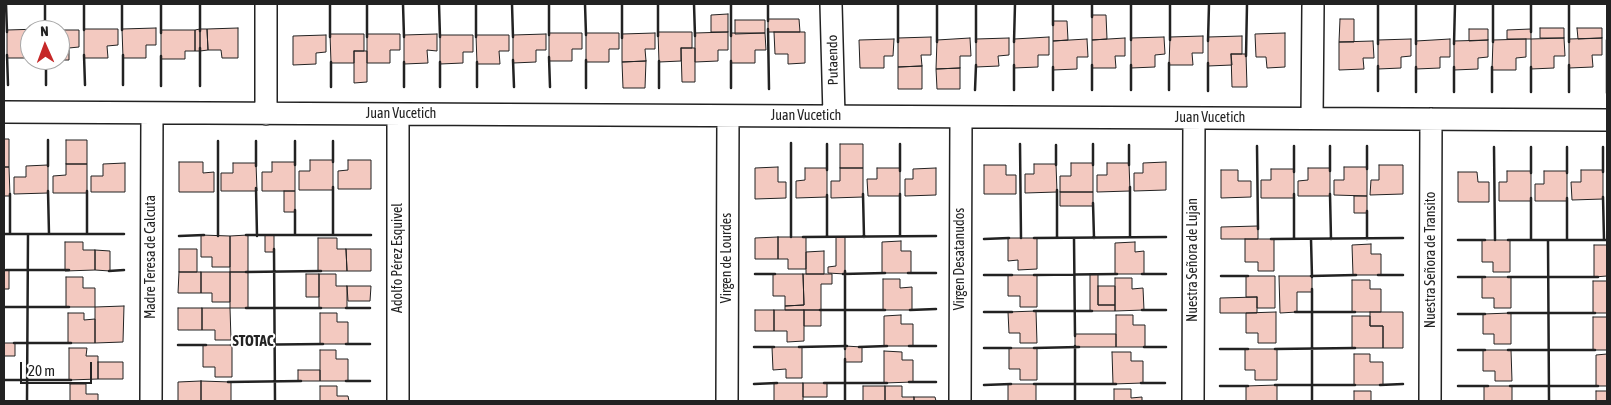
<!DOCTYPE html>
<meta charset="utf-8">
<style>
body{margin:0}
#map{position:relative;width:1611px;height:405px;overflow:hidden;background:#fff;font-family:"Asap Condensed",sans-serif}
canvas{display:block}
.frame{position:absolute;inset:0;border:5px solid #222;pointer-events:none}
.north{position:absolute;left:20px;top:20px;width:50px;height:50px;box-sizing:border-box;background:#fff;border:1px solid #a7a7a7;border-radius:50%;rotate:358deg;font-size:14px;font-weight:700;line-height:20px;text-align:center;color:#222}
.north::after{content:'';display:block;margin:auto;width:18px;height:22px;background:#c62828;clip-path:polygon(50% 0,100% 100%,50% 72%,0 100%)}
.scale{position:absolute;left:20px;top:362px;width:72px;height:22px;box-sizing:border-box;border:2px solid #222;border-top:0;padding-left:6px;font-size:15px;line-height:18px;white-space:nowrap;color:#222;-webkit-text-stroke:4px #fff;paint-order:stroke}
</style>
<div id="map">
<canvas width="1611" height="405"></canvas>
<div class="frame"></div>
<div class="north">N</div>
<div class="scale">20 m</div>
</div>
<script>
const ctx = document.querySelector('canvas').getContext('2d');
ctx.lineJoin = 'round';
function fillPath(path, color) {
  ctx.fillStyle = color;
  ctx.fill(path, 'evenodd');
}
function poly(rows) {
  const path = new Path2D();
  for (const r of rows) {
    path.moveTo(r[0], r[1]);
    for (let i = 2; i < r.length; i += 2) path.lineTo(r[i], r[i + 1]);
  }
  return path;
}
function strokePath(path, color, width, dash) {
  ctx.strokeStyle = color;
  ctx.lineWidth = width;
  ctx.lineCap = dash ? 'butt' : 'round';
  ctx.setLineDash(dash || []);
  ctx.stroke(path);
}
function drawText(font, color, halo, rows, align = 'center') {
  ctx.font = font + ' "Asap Condensed",sans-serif';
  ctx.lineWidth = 4;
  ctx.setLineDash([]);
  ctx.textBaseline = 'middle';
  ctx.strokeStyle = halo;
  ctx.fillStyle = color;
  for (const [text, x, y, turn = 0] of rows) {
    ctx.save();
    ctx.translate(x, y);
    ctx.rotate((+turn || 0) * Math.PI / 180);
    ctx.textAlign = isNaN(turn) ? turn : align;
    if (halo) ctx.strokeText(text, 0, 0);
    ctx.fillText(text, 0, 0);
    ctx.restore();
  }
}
const building = poly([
 [728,14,728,32,711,32,711,15,728,14],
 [1092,15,1106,15,1107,39,1092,40,1092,15],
 [768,19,799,19,800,32,768,32,768,19],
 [1340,19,1354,19,1354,42,1339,42,1340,19],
 [735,20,765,20,765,33,735,34,735,20],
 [1053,21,1067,21,1068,40,1053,41,1053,21],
 [156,28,156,45,146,45,146,58,123,58,122,29,156,28],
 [238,28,238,58,222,58,221,50,208,50,207,29,238,28],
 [1540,28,1564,28,1564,38,1540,38,1540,28],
 [1577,28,1602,28,1602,38,1578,39,1577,28],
 [40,29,30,30,30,58,7,58,7,30,40,29],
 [84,29,118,29,118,45,107,46,108,58,84,58,84,29],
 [200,29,207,29,208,50,200,51,200,29],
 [200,29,200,51,195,51,195,30,200,29],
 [1469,29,1488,29,1488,40,1469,41,1469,29],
 [1531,29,1531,39,1507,39,1507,30,1531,29],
 [60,30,79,30,79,47,69,48,69,60,46,60,60,60,60,30],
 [161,30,195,30,195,51,185,51,185,59,161,59,161,30],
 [658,32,692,32,692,48,681,48,681,61,659,62,658,32],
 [728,32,728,50,718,50,718,61,695,62,695,33,728,32],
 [774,32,805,32,805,63,788,64,788,54,775,54,774,32],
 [549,33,582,33,582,49,572,49,572,61,549,61,549,33],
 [586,33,619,33,619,49,609,49,609,62,586,62,586,33],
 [655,33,655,49,645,49,646,61,622,62,622,34,655,33],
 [731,33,765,33,766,50,755,50,755,63,731,63,731,33],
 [1285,33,1285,67,1267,68,1266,57,1256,57,1255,34,1285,33],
 [330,34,364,34,364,51,354,51,354,63,331,63,330,34],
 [367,34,400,34,400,50,390,50,390,63,367,63,367,34],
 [437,34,437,51,427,50,428,63,404,64,404,35,437,34],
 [546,34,546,50,536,50,536,62,513,63,513,35,546,34],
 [326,35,326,52,316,53,316,64,293,65,293,36,326,35],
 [440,35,473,35,473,52,463,52,463,63,440,64,440,35],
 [476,35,509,35,509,51,499,51,500,64,477,64,476,35],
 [1203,36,1203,53,1192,53,1193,65,1169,65,1170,37,1203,36],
 [1242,36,1242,54,1231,54,1232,65,1208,66,1208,37,1242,36],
 [931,37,931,55,921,55,922,66,898,67,898,38,931,37],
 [1049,37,1049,55,1038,55,1038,67,1014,68,1014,39,1049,37],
 [1164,37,1165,54,1155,55,1155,67,1131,68,1131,38,1164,37],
 [970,38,971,56,960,56,960,68,936,69,937,40,970,38],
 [1009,38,1009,55,998,56,999,66,976,67,976,39,1009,38],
 [1125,38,1125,56,1115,56,1116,68,1092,68,1092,40,1125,38],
 [1564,38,1565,56,1554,56,1554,68,1531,69,1531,39,1564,38],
 [1602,38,1602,55,1592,55,1593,67,1569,68,1569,39,1602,38],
 [894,39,893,56,884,56,884,68,860,68,859,40,894,39],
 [1087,39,1088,57,1077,57,1077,69,1053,70,1053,41,1087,39],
 [1411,39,1411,56,1401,57,1401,68,1378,69,1378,40,1411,39],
 [1450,39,1450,57,1440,57,1440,68,1416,69,1416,41,1450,39],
 [1526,39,1526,57,1516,58,1516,70,1492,70,1493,40,1526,39],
 [1488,40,1488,57,1478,58,1478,69,1454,70,1454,41,1488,40],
 [1373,41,1374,58,1363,58,1364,69,1339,70,1339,42,1373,41],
 [681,48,695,48,695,82,682,82,681,48],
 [354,51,367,51,367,82,354,83,354,51],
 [1231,54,1246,54,1247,87,1232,87,1231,54],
 [646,61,645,88,623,88,622,62,646,61],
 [922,66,922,89,898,89,898,67,922,66],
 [960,68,960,89,937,89,936,69,960,68],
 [4,139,9,139,9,167,4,167,4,139],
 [66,140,87,140,87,164,66,164,66,140],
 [840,144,863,144,863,168,840,168,840,144],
 [310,160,333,160,333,190,299,190,299,171,310,171,310,160],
 [348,160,371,160,371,189,338,189,338,171,348,170,348,160],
 [179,162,203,162,203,173,214,172,214,192,179,192,179,162],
 [272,162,295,162,295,191,262,191,262,172,272,172,272,162],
 [1166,162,1166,190,1134,191,1134,173,1143,173,1143,163,1166,162],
 [125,163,125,192,91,192,91,176,103,176,103,164,125,163],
 [233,163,256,163,257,191,221,191,221,173,233,173,233,163],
 [1071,163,1093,163,1093,192,1060,192,1060,176,1071,176,1071,163],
 [1107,163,1129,163,1130,191,1097,192,1097,175,1107,175,1107,163],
 [66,164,87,164,87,193,53,193,53,176,66,175,66,164],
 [1034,164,1056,164,1057,192,1025,193,1025,174,1034,174,1034,164],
 [48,165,48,193,14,194,14,177,26,177,26,166,48,165],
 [984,165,1006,165,1006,175,1016,175,1016,194,984,194,984,165],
 [1379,165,1403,165,1403,194,1370,195,1371,180,1379,180,1379,165],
 [4,167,9,167,10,196,4,196,4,167],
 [778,167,778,182,786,182,786,198,755,199,755,168,778,167],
 [1344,167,1367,167,1367,196,1334,195,1334,180,1344,180,1344,167],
 [805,168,827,168,827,197,796,198,796,181,805,180,805,168],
 [840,168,863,168,863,197,831,198,831,181,840,181,840,168],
 [877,168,900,168,900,196,868,196,867,179,877,179,877,168],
 [936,168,936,195,905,196,905,179,913,179,913,169,936,168],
 [1308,168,1330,168,1330,196,1298,196,1298,181,1308,180,1308,168],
 [1271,169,1294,169,1294,198,1261,198,1261,180,1271,180,1271,169],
 [1221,170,1238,170,1238,181,1251,181,1251,197,1221,198,1221,170],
 [1581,170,1603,170,1603,199,1572,200,1571,182,1581,182,1581,170],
 [1507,171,1531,171,1531,201,1499,201,1499,182,1507,182,1507,171],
 [1544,171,1567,171,1567,201,1535,201,1535,184,1544,184,1544,171],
 [1458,172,1477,172,1478,182,1489,182,1489,202,1458,202,1458,172],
 [284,191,295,191,295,212,284,212,284,191],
 [1060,192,1093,192,1093,206,1060,206,1060,192],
 [1354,196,1367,196,1367,213,1354,213,1354,196],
 [1258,226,1258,239,1221,239,1221,227,1258,226],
 [201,235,230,236,230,267,212,267,212,257,201,257,201,235],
 [248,235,248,272,230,272,230,236,248,235],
 [265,235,274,235,274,252,265,252,265,235],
 [778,237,778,259,755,259,755,238,778,237],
 [778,237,806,237,806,269,788,269,788,259,778,259,778,237],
 [836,237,845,237,845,274,828,273,828,267,836,266,836,237],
 [318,238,337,238,337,249,346,249,347,271,318,271,318,238],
 [1008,238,1037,238,1037,269,1018,270,1018,260,1008,261,1008,238],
 [1245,239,1274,239,1274,271,1258,271,1258,262,1245,262,1245,239],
 [1482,240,1510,240,1510,272,1493,272,1493,262,1482,262,1482,240],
 [901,241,901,251,911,251,911,273,882,273,882,242,901,241],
 [65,242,83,242,83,250,95,250,95,270,65,271,65,242],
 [1135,242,1135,252,1144,251,1144,274,1115,274,1115,243,1135,242],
 [1371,244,1371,254,1381,254,1381,275,1353,275,1352,245,1371,244],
 [1594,245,1607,245,1607,276,1594,277,1594,245],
 [179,249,197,249,197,272,179,272,179,249],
 [346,249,371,249,371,271,347,271,346,249],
 [95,250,110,251,110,271,95,270,95,250],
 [824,251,824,274,806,274,806,252,824,251],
 [9,270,9,289,4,289,4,271,9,270],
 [179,272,201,272,201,293,178,293,179,272],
 [201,272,230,272,230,302,212,302,212,293,201,293,201,272],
 [230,272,248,272,248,308,230,308,230,272],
 [306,274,319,274,319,297,306,297,306,274],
 [319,274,336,274,336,286,347,286,347,308,319,308,319,274],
 [773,274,803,274,804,305,785,306,785,296,773,296,773,274],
 [803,274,832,274,832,284,821,284,821,310,785,310,785,306,804,305,803,274],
 [1090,274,1098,274,1098,305,1115,305,1115,311,1090,311,1090,274],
 [1008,275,1037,275,1037,307,1020,307,1020,296,1008,296,1008,275],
 [1246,276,1275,276,1275,308,1257,308,1257,297,1246,297,1246,276],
 [1279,276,1312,276,1312,292,1297,292,1297,312,1280,313,1279,276],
 [66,277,83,277,83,288,95,288,95,307,66,307,66,277],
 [1482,277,1511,277,1511,308,1494,308,1494,298,1482,298,1482,277],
 [1115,278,1132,278,1132,289,1143,288,1144,310,1115,311,1115,278],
 [883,279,900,279,900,288,912,287,912,310,883,310,883,279],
 [1352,280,1370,280,1370,289,1381,289,1381,312,1352,312,1352,280],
 [1593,281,1607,281,1607,313,1593,313,1593,281],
 [347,286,371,286,370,301,348,301,347,286],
 [1098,286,1115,286,1115,305,1098,305,1098,286],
 [1257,297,1257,313,1220,313,1220,298,1257,297],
 [124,306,123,342,95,343,95,307,124,306],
 [178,308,202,308,202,330,178,330,178,308],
 [202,308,230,308,231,340,215,340,215,330,202,330,202,308],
 [755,310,774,310,774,331,755,331,755,310],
 [774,310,804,310,804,341,787,342,787,331,774,331,774,310],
 [804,310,821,310,821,326,804,326,804,310],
 [1036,311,1037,343,1020,343,1020,333,1009,333,1008,312,1036,311],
 [1276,312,1276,343,1258,343,1258,333,1246,333,1246,313,1276,312],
 [1370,312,1403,312,1403,348,1383,348,1383,326,1370,326,1370,312],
 [68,313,84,313,84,320,95,319,95,343,68,343,68,313],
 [320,313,337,313,337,322,348,322,348,344,320,344,320,313],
 [1511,313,1511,344,1494,344,1494,334,1483,334,1483,314,1511,313],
 [901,315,901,324,913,324,913,346,884,346,884,316,901,315],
 [1116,315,1133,315,1133,325,1145,325,1145,347,1116,347,1116,315],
 [1352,316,1370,316,1370,326,1383,326,1383,348,1352,348,1352,316],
 [1593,317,1607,317,1607,350,1593,350,1593,317],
 [1075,334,1116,334,1116,347,1075,347,1075,334],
 [4,343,15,343,15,356,4,356,4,343],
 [203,345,232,345,232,377,215,377,215,367,203,367,203,345],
 [845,346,862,347,862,362,845,362,845,346],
 [772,347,802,347,802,378,786,378,786,369,773,370,772,347],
 [69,348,87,348,86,356,98,356,98,379,69,380,69,348],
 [1009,348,1037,348,1037,380,1020,380,1020,369,1009,369,1009,348],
 [1245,349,1277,349,1277,380,1255,380,1255,370,1245,370,1245,349],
 [320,350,336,350,336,359,348,359,348,381,320,381,320,350],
 [1483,350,1511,350,1512,381,1495,381,1495,371,1483,371,1483,350],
 [884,351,902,352,902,360,913,360,913,382,884,383,884,351],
 [1112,352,1131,352,1131,361,1143,361,1143,383,1113,384,1112,352],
 [1354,354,1370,354,1370,362,1383,362,1383,385,1354,385,1354,354],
 [1607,354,1607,386,1596,386,1596,355,1607,354],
 [98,362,123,362,123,379,98,379,98,362],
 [298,370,320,370,320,381,298,381,298,370],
 [201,381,231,382,231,401,201,401,201,381],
 [201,381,201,401,178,401,178,382,201,381],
 [774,383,803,383,803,401,774,401,774,383],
 [803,383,827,383,827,397,803,397,803,383],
 [70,384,86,384,86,394,98,394,98,401,70,401,70,384],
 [1008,384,1036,384,1036,401,1008,401,1008,384],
 [1277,385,1277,401,1246,401,1246,386,1277,385],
 [320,386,337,386,337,396,348,396,349,401,320,401,320,386],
 [863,386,885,386,885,401,863,401,863,386],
 [885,386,902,386,902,397,914,397,914,401,885,401,885,386],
 [1484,386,1512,386,1512,401,1484,401,1484,386],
 [1114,389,1131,389,1131,398,1142,397,1142,401,1114,401,1114,389],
 [1354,391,1371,391,1371,401,1382,401,1354,401,1354,391],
 [1596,391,1607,391,1607,401,1596,401,1596,391],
 [914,397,935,397,936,401,914,401,914,397]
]);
fillPath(building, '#f3c9c0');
strokePath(building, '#222', 1);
const street = poly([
 [831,4,834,116],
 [4,112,1607,120],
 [266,114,266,4],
 [1312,118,1313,6],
 [151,401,152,113],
 [398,401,398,114],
 [727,401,728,116],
 [960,401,961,117],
 [1193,401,1194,118],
 [1430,401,1431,119]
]);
strokePath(street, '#222', 24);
strokePath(street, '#fff', 21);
strokePath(poly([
 [6,4,7,32],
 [45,4,45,30],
 [84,4,84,30],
 [122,4,122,30],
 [161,4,161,33],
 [330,4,330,37],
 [367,4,367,37],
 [403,4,404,37],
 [439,4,440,37],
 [476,4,476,37],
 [512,4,513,37],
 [549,4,549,35],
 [585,4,586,35],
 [622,4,622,38],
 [658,4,658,36],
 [694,4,695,36],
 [731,4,731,36],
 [768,4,768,21],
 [937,4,937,42],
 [976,4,976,42],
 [1416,4,1416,44],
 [1092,17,1092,4],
 [1053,25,1053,4],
 [768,29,769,89],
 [200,31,200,4],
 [1531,32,1531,4],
 [1131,40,1131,4],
 [1170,40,1170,4],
 [1208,41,1209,4],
 [898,42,898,4],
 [1014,42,1015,4],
 [1493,42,1493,4],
 [1569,42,1569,4],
 [1378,44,1378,4],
 [1454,44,1455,4],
 [7,55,8,85],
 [84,55,85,85],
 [123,55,123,85],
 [161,56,161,86],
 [1246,56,1247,4],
 [549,57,550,87],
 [46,60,46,85],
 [513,60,514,87],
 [586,60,586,88],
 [659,61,659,88],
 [331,62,331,87],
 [404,62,404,87],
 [440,62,440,87],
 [477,62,477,87],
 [1169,63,1169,90],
 [1014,65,1014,90],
 [1092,65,1092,90],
 [1131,65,1131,90],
 [1569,65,1569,92],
 [1378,66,1378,91],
 [1492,67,1492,92],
 [200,86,200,48],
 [731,88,731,61],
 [975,90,976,65],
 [1053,90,1053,67],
 [1208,91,1208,63],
 [1416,92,1416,67],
 [1454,92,1454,67],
 [1531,92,1531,67],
 [1607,93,1607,40],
 [48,140,48,166],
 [256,141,256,166],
 [295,141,295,165],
 [791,143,791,237],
 [900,144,900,171],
 [1020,144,1021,238],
 [1093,144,1093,165],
 [1056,145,1056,165],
 [1129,145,1129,165],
 [1257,146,1258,229],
 [1294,146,1294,172],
 [1330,146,1330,171],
 [1367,146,1367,169],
 [1494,147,1495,240],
 [1531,147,1531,173],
 [1567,147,1567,173],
 [1603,147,1603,172],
 [333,162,333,141],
 [827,170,827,144],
 [333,187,333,235],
 [1130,187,1130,237],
 [256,188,257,236],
 [1057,190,1057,238],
 [48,191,49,234],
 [87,191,87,234],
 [10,194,10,234],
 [863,194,864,237],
 [900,194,900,236],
 [1294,194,1294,239],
 [1330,194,1331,239],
 [827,195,827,237],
 [1603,197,1604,240],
 [1093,203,1094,238],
 [295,210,295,235],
 [1367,211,1367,239],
 [4,234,124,234],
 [246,235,371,235],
 [179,236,204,235],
 [218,236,218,141],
 [803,237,936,236],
 [1034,238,1166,237],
 [1074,238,1075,336],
 [984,239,1009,238],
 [1271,239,1403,238],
 [1311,239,1312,277],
 [1458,240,1485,240],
 [1508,240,1607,240],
 [1531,240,1531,198],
 [1548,240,1549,401],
 [1567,240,1567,198],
 [274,249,275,401],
 [6,270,69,270],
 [109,271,124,270],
 [845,271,845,349],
 [246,272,321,271],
 [908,273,936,273],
 [755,274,775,274],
 [843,274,885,273],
 [1142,274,1166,274],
 [984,275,1012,275],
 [1034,275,1117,274],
 [1378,275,1403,275],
 [1221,276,1248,276],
 [1311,276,1356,275],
 [1458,277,1485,277],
 [1508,277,1598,277],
 [1312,289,1312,401],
 [4,307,69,307],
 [246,308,321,308],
 [346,308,370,308],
 [820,310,885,310],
 [910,310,936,309],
 [1142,310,1166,310],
 [1034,311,1092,311],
 [984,312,1012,312],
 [1295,312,1355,312],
 [1508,313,1595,313],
 [1458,314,1485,314],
 [14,343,71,343],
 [346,344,370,344],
 [178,345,206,345],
 [231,345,323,344],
 [909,346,936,346],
 [1075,346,1075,401],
 [754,347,774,347],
 [799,347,847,346],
 [859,347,887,346],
 [1144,347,1166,347],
 [984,348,1011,348],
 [1034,348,1079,347],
 [1220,349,1248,349],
 [1275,349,1355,348],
 [1458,350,1485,350],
 [1508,350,1595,350],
 [845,359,845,401],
 [4,380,71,380],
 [346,381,370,381],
 [228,382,301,381],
 [909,382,936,382],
 [824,383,887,383],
 [1141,383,1165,383],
 [754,384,777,383],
 [1034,384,1116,384],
 [984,385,1011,384],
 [1275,385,1355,385],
 [1380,385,1403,384],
 [1220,386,1248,386],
 [1458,386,1488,386],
 [1510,386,1598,386],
 [27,401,28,234]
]), '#222', 2.5);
drawText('14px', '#222', '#fff', [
 ["Putaendo",833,60,-91],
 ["Juan Vucetich",401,114],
 ["Juan Vucetich",806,116],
 ["Juan Vucetich",1210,118],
 ["Madre Teresa de Calcuta",151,257,-90],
 ["Adolfo Pérez Esquivel",398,258,-90],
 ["Virgen de Lourdes",727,258,-90],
 ["Virgen Desatanudos",960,259,-90],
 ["Nuestra Señora de Lujan",1193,260,-90],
 ["Nuestra Señora de Transito",1431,260,-90]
]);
drawText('bold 15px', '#222', '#fff', [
 ["STOTAC",253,341]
]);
</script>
